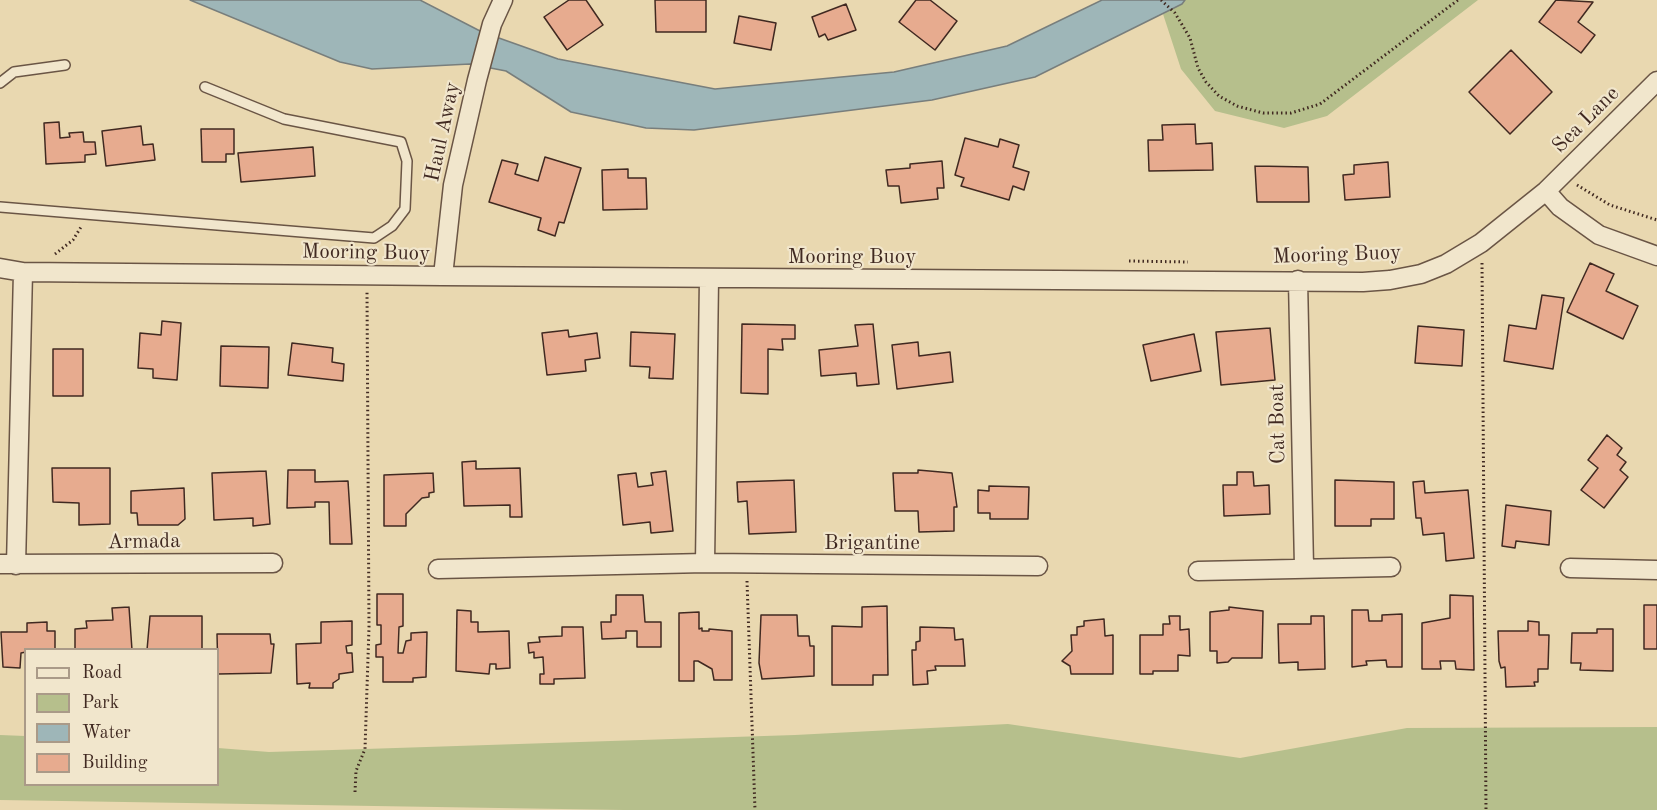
<!DOCTYPE html>
<style>
body{margin:0}
#map{position:relative;width:1657px;height:810px;overflow:hidden;background:#e9d8b0;font-family:"Old Standard TT",serif}
canvas{display:block}
.legend{position:absolute;left:24px;top:648px;width:195px;height:138px;box-sizing:border-box;background:#f1e6cc;border:2px solid #aa9a88;margin:0;padding:8px 10px;list-style:none;font-size:18px;color:#402921}
.legend li{display:flex;align-items:center;gap:12px;height:30px}
.legend b{width:30px;border:2px solid #aa9a88}
</style>
<div id="map">
<canvas width="1657" height="810"></canvas>
<ul class="legend">
<li><b style="height:8px;background:#f1e6cc"></b>Road</li>
<li><b style="height:16px;background:#b6bf8c"></b>Park</li>
<li><b style="height:16px;background:#9eb6b8"></b>Water</li>
<li><b style="height:16px;background:#e7ab8f"></b>Building</li>
</ul>
</div>
<script>
const ctx = document.querySelector('canvas').getContext('2d');
ctx.lineJoin = 'round';
function fillPath(path, color) {
  ctx.fillStyle = color;
  ctx.fill(path, 'evenodd');
}
function poly(rows) {
  const path = new Path2D();
  for (const r of rows) {
    path.moveTo(r[0], r[1]);
    for (let i = 2; i < r.length; i += 2) path.lineTo(r[i], r[i + 1]);
  }
  return path;
}
function strokePath(path, color, width, dash) {
  ctx.strokeStyle = color;
  ctx.lineWidth = width;
  ctx.lineCap = dash ? 'butt' : 'round';
  ctx.setLineDash(dash || []);
  ctx.stroke(path);
}
function drawText(font, color, halo, rows, align = 'center') {
  ctx.font = font + ' "Old Standard TT",serif';
  ctx.lineWidth = 4.5;
  ctx.setLineDash([]);
  ctx.textBaseline = 'middle';
  ctx.strokeStyle = halo;
  ctx.fillStyle = color;
  for (const [text, x, y, turn = 0] of rows) {
    ctx.save();
    ctx.translate(x, y);
    ctx.rotate((+turn || 0) * Math.PI / 180);
    ctx.textAlign = isNaN(turn) ? turn : align;
    if (halo) ctx.strokeText(text, 0, 0);
    ctx.fillText(text, 0, 0);
    ctx.restore();
  }
}
fillPath(poly([
 [1185,0,1478,0,1327,116,1284,128,1215,111,1181,69,1163,14],
 [1008,724,1240,758,1407,728,1657,727,1657,810,624,810,0,800,0,735,25,736,26,784,218,784,218,748,269,752,365,749,795,735]
]), '#b6bf8c');
const water = poly([
 [190,0,420,0,482,32,558,59,715,89,894,72,1007,46,1102,0,1185,0,1182,4,1035,77,932,100,694,130,646,128,571,112,506,71,470,64,372,69,340,62,190,0]
]);
fillPath(water, '#9eb6b8');
strokePath(water, '#787e7c', 1.5);
const building = poly([
 [569,0,586,0,603,25,567,50,544,17,569,0],
 [655,0,706,0,706,32,656,32,655,0],
 [916,0,930,0,957,21,935,50,899,22,916,0],
 [1556,0,1593,2,1578,22,1595,35,1581,53,1539,22,1556,0],
 [846,4,856,30,828,40,825,34,819,37,812,17,846,4],
 [739,16,776,23,771,50,734,43,739,16],
 [1511,50,1552,92,1510,134,1469,92,1511,50],
 [59,122,60,138,70,137,69,133,83,132,84,142,95,142,96,154,85,155,85,162,46,164,44,123,59,122],
 [1195,124,1196,144,1212,143,1213,170,1149,171,1148,140,1163,140,1162,125,1195,124],
 [141,126,143,145,153,144,155,160,106,166,102,131,141,126],
 [201,129,234,129,234,154,226,154,226,162,202,162,201,129],
 [965,138,998,147,1000,139,1019,145,1013,167,1029,172,1024,190,1013,186,1009,200,961,186,964,178,955,175,965,138],
 [313,147,315,176,241,182,238,153,313,147],
 [545,157,581,168,564,223,559,222,555,236,538,230,541,218,489,202,502,160,518,164,515,174,538,181,545,157],
 [942,161,944,188,937,188,938,199,901,203,899,186,888,186,886,170,910,168,910,164,942,161],
 [1388,162,1390,197,1345,200,1343,175,1354,174,1354,165,1388,162],
 [1255,166,1308,167,1309,202,1257,202,1255,166],
 [628,169,628,178,646,178,647,209,603,210,602,170,628,169],
 [1590,263,1614,274,1606,291,1638,306,1623,339,1567,312,1590,263],
 [1542,295,1564,298,1553,369,1504,361,1509,325,1536,329,1542,295],
 [162,321,181,323,177,380,153,378,153,369,138,368,140,333,161,335,162,321],
 [742,324,795,325,795,339,782,339,783,350,768,349,768,394,741,393,742,324],
 [873,324,879,384,857,386,856,373,821,376,819,350,858,346,855,325,873,324],
 [1418,326,1464,330,1462,366,1415,363,1418,326],
 [1270,328,1275,380,1221,385,1216,332,1270,328],
 [568,330,569,337,597,333,600,358,585,360,586,371,547,375,542,333,568,330],
 [631,332,675,334,673,379,649,378,650,367,630,366,631,332],
 [1194,334,1201,371,1151,381,1143,345,1194,334],
 [918,342,919,356,950,352,953,382,897,389,892,345,918,342],
 [292,343,333,348,332,362,344,364,343,381,288,375,292,343],
 [221,346,269,347,268,388,220,386,221,346],
 [53,349,83,349,83,396,53,396,53,349],
 [1607,435,1622,448,1617,455,1626,462,1620,470,1628,477,1604,508,1581,490,1598,468,1588,460,1607,435],
 [476,461,476,469,520,468,522,517,510,517,510,505,464,506,462,462,476,461],
 [52,468,110,468,110,524,79,525,79,503,53,502,52,468],
 [288,470,315,470,315,482,348,481,352,544,330,544,329,502,315,502,315,507,287,508,288,470],
 [918,470,952,473,957,507,954,507,954,531,919,532,918,511,895,511,893,473,918,473,918,470],
 [266,471,270,524,253,526,253,518,214,520,212,473,266,471],
 [666,471,673,531,651,533,650,522,623,525,618,475,636,473,638,487,653,485,651,473,666,471],
 [1237,472,1253,472,1254,486,1269,485,1270,514,1224,516,1223,485,1237,485,1237,472],
 [433,473,434,492,429,493,429,497,422,498,406,514,406,526,384,526,384,475,433,473],
 [794,480,796,532,749,534,747,501,738,502,737,482,794,480],
 [1335,480,1394,482,1394,519,1371,519,1371,526,1335,526,1335,480],
 [1424,481,1425,493,1468,490,1474,558,1446,561,1444,533,1423,535,1421,518,1416,518,1413,482,1424,481],
 [989,486,1029,487,1028,519,990,519,990,513,978,513,978,490,989,491,989,486],
 [184,488,185,519,178,525,138,525,137,513,131,513,131,491,184,488],
 [1506,505,1551,511,1549,545,1516,541,1515,548,1502,546,1506,505],
 [377,594,403,594,403,626,399,627,398,653,403,653,406,641,411,640,411,633,427,632,426,677,413,678,413,682,383,682,383,657,376,657,376,645,381,644,381,625,377,625,377,594],
 [616,595,643,595,645,622,661,622,661,647,637,647,637,631,626,631,626,638,602,639,601,622,611,622,611,615,616,615,616,595],
 [1450,595,1473,596,1474,670,1456,669,1455,661,1440,661,1441,669,1422,669,1422,623,1450,618,1450,595],
 [1644,605,1657,605,1657,649,1644,649,1644,605],
 [887,606,888,675,873,675,873,685,832,685,832,626,862,627,862,607,887,606],
 [129,607,132,650,75,650,75,629,87,628,86,621,113,620,112,608,129,607],
 [1229,607,1263,611,1262,658,1232,658,1228,662,1217,663,1217,651,1210,651,1210,612,1229,610,1229,607],
 [457,610,471,611,471,622,478,622,478,632,509,631,510,668,496,669,496,664,490,664,489,674,456,671,457,610],
 [1352,610,1368,610,1369,621,1382,621,1382,615,1402,614,1402,667,1387,667,1386,660,1366,661,1367,665,1352,667,1352,610],
 [699,612,699,629,702,628,702,631,709,631,709,629,732,631,732,680,714,680,712,669,698,661,694,661,694,681,679,681,679,613,699,612],
 [761,615,797,615,798,636,809,636,810,646,814,646,814,676,762,679,759,663,761,615],
 [150,616,202,616,202,650,147,650,150,616],
 [1169,616,1180,616,1180,630,1189,629,1190,656,1178,655,1178,671,1153,671,1153,674,1140,674,1140,635,1163,635,1163,624,1170,624,1169,616],
 [1311,616,1324,616,1325,669,1298,670,1298,662,1279,663,1278,624,1311,624,1311,616],
 [1104,619,1105,636,1113,635,1113,674,1071,674,1070,666,1062,661,1072,651,1071,635,1077,635,1077,627,1084,626,1084,621,1104,619],
 [352,621,352,645,346,646,347,653,352,653,353,672,339,674,339,679,333,683,333,688,309,688,310,683,297,684,296,644,321,643,321,622,352,621],
 [1528,621,1539,622,1539,635,1549,635,1548,669,1538,669,1538,682,1534,682,1535,686,1506,687,1505,667,1501,668,1499,661,1498,631,1528,631,1528,621],
 [47,622,47,631,55,631,55,650,26,650,26,652,21,653,20,668,3,667,1,632,27,632,27,623,47,622],
 [562,627,583,627,585,678,554,679,554,684,540,684,540,674,544,674,543,657,534,658,534,652,529,653,528,643,540,642,539,637,562,636,562,627],
 [920,627,954,628,955,640,963,639,965,666,935,666,936,670,927,671,928,684,913,685,912,650,916,650,916,642,920,641,920,627],
 [1597,629,1613,629,1613,671,1580,670,1581,663,1571,663,1572,633,1597,633,1597,629],
 [217,634,270,634,271,644,274,644,271,673,218,674,217,634]
]);
fillPath(building, '#e7ab8f');
strokePath(building, '#402921', 1.5);
const service = poly([
 [0,83,14,72,65,65],
 [0,207,374,238,392,226,405,209,407,161,401,142,284,119,205,87]
]);
const minor = poly([
 [1546,191,1560,207,1599,235,1657,256],
 [0,268,23,272,443,276,1363,282,1390,280,1421,274,1446,264,1481,243,1546,191,1657,81],
 [443,276,453,185,477,80,492,24,503,0],
 [1298,280,1304,567],
 [705,563,709,279],
 [0,564,273,563],
 [16,565,23,272],
 [1570,568,1657,570],
 [438,569,705,563,1038,566],
 [1198,571,1391,567]
]);
strokePath(service, '#6a5545', 12);
strokePath(minor, '#6a5545', 21);
strokePath(poly([
 [1161,0,1175,13,1190,38,1198,68,1206,82,1219,96,1237,106,1263,113,1291,113,1320,104,1458,0],
 [1577,185,1610,205,1657,220],
 [55,254,73,240,81,227],
 [1129,261,1188,262],
 [1482,263,1486,810],
 [747,581,755,810],
 [355,792,356,771,365,749,369,627,367,292]
]), '#402921', 3, [1.5, 3]);
strokePath(service, '#f1e6cc', 9);
strokePath(minor, '#f1e6cc', 18);
drawText('21px', '#402921', '#f1e6cc', [
 ["Sea Lane",1586,120,-45],
 ["Haul Away",443,132,-78],
 ["Mooring Buoy",366,253,1],
 ["Mooring Buoy",1337,255,-2],
 ["Mooring Buoy",852,257],
 ["Cat Boat",1278,424,-91],
 ["Armada",144,542,-1],
 ["Brigantine",872,543]
]);
</script>
